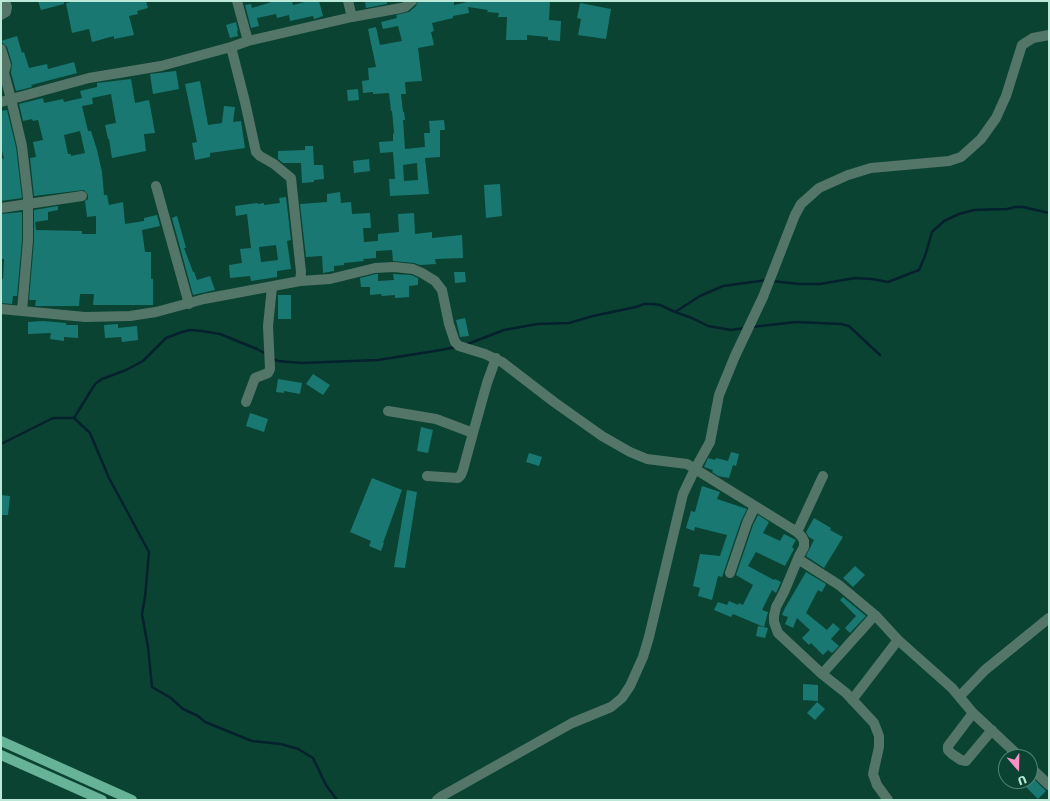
<!DOCTYPE html>
<style>
body{margin:0}
#map{position:relative;width:1050px;height:801px;overflow:hidden;background:#0b4333;font-family:"DejaVu Sans",sans-serif}
canvas{display:block}
.frame{position:absolute;inset:0;border:2px solid #bce8d7;pointer-events:none}
.north{position:absolute;left:998px;top:749px;width:40px;height:40px;box-sizing:border-box;background:#0b4333;border:1px solid #528575;border-radius:50%;rotate:160deg;font-size:11px;font-weight:700;line-height:16px;text-align:center;color:#bce8d7}
.north::after{content:'';display:block;margin:auto;width:14px;height:18px;background:#fb8fc6;clip-path:polygon(50% 0,100% 100%,50% 72%,0 100%)}
</style>
<div id="map">
<canvas width="1050" height="801"></canvas>
<div class="frame"></div>
<div class="north">U</div>
</div>
<script>
const ctx = document.querySelector('canvas').getContext('2d');
ctx.lineJoin = 'round';
function poly(rows) {
  const path = new Path2D();
  for (const r of rows) {
    path.moveTo(r[0], r[1]);
    for (let i = 2; i < r.length; i += 2) path.lineTo(r[i], r[i + 1]);
  }
  return path;
}
function strokePath(path, color, width, dash) {
  ctx.strokeStyle = color;
  ctx.lineWidth = width;
  ctx.lineCap = dash ? 'butt' : 'round';
  ctx.setLineDash(dash || []);
  ctx.stroke(path);
}
function fillPath(path, color) {
  ctx.fillStyle = color;
  ctx.fill(path, 'evenodd');
}
strokePath(poly([
 [772,281,799,284,820,284,855,278,872,279,888,282,919,270,925,256,932,232,944,221,959,214,974,210,1007,209,1015,207,1023,207,1049,213],
 [675,312,700,296,723,286,767,280],
 [752,327,796,322,841,324,849,326,880,355],
 [465,345,504,330,537,324,569,323,593,316,636,307,644,304,653,304,660,305,675,312,692,318,708,326,731,330,745,328],
 [272,358,278,361,301,363,378,360,441,350,456,347],
 [74,418,95,384,102,379,126,370,143,361,166,338,182,332,190,330,202,331,220,334,257,349,266,354],
 [1,444,53,418,74,418,90,433,109,478,149,552,145,597,142,614,148,647,152,687,171,698,183,709,198,716,205,722,252,741,281,744,298,749,313,758,326,785,337,800]
]), '#05212d', 2.5);
fillPath(poly([
 [38,1,64,1,64,4,41,10],
 [76,1,146,1,148,8,137,11,138,14,129,16,134,35,114,39,114,36,92,42,89,29,72,33,66,3],
 [275,1,292,1,293,5,309,1,319,1,323,16,314,19,313,16,290,21,289,15,277,18,276,14,257,18,259,26,251,28,245,5,251,4,252,8],
 [365,1,387,1,387,4,366,8],
 [418,1,454,1,454,5,472,1,550,1,549,20,561,21,560,41,548,40,548,37,527,35,527,40,506,40,507,17,498,17,499,13,487,12,488,10,468,7,469,13,453,16,453,18,432,23,434,31,431,32,434,45,418,48,422,81,405,82,406,94,401,94,403,112,404,112,405,120,403,120,405,149,425,147,424,133,430,133,429,121,444,120,445,130,440,130,440,157,425,158,429,194,390,196,389,179,395,179,393,152,380,153,379,142,393,141,393,134,394,133,392,111,391,111,389,93,373,94,373,92,363,93,362,81,369,80,368,68,376,67,368,29,376,27,380,45,402,41,398,26,383,29,381,22,397,18,396,15,409,12,416,6],
 [417,163,418,180,404,181,403,165],
 [580,3,611,9,606,39,578,35,581,19,577,18],
 [236,22,238,31,237,31,238,36,230,38,226,25],
 [17,36,22,53,24,52,29,68,47,64,48,69,74,62,77,73,31,85,32,87,16,91,11,73,12,63,7,47,1,41],
 [176,71,179,89,153,94,150,74],
 [131,79,135,103,149,100,155,133,144,134,146,151,112,158,109,139,108,139,105,125,116,123,111,94,92,98,93,104,82,106,88,131,91,131,97,150,102,172,104,195,107,195,109,205,123,202,125,224,144,221,144,218,157,215,160,226,142,230,145,252,151,252,151,279,153,279,153,305,93,305,94,294,80,294,79,306,35,306,36,300,29,300,34,241,34,210,58,206,58,210,48,212,48,220,35,222,36,230,82,231,82,234,96,234,96,216,87,217,85,201,88,199,88,195,84,190,34,196,30,158,36,157,33,142,43,140,38,120,33,121,32,119,23,121,19,104,43,98,44,103,63,99,64,102,82,98,80,91,97,87,97,83],
 [80,131,85,153,71,156,71,154,68,154,64,135],
 [200,81,208,125,222,123,224,106,235,107,233,122,241,121,245,148,210,153,210,157,195,160,192,143,197,142,185,84],
 [358,89,359,100,348,101,347,90],
 [7,110,16,147,22,198,1,201,1,158,4,159,1,146,1,111],
 [305,146,313,146,314,165,323,165,324,179,314,180,314,182,302,183,301,163,283,163,278,159,278,151,305,150],
 [369,159,370,171,354,173,353,161],
 [500,184,502,216,486,218,484,185],
 [340,192,341,203,351,202,352,214,370,213,371,228,363,228,364,242,378,241,378,234,399,232,398,214,414,213,415,234,432,232,432,238,462,235,463,258,435,259,436,264,420,265,414,263,393,261,392,250,376,251,376,258,363,259,364,261,344,263,344,265,334,266,334,271,323,273,322,256,306,257,300,204,327,202,327,194],
 [286,197,291,240,287,241,291,269,277,271,277,277,251,281,250,276,230,278,229,265,242,263,240,249,251,248,247,214,236,216,235,206,257,203,258,204,264,203,264,205,280,203,279,198],
 [276,245,278,260,261,262,259,247],
 [22,212,22,240,17,296,13,296,12,304,1,303,1,279,3,279,4,259,1,259,2,243,1,243,1,214],
 [177,216,186,248,184,248,193,272,194,272,197,280,210,276,215,290,193,295,172,218],
 [454,272,465,272,466,282,455,283],
 [376,274,378,274,378,281,394,280,393,274,411,275,418,278,418,285,409,286,409,297,395,298,395,295,382,296,381,294,370,295,370,287,361,287,360,278],
 [278,295,291,295,291,319,278,319],
 [465,318,469,336,460,337,456,320],
 [43,321,66,323,66,325,78,325,78,338,64,337,64,341,50,339,51,333,28,334,28,322],
 [118,324,118,328,137,326,138,340,122,342,121,337,105,338,104,325],
 [313,374,330,385,323,395,306,384],
 [278,379,302,383,300,394,284,391,284,393,276,392],
 [250,413,268,419,264,432,246,426],
 [421,427,433,430,428,453,417,451],
 [731,452,739,454,736,466,733,465,729,478,718,476,712,472,713,470,704,467,708,458,715,460,716,458,728,461],
 [529,453,542,457,539,466,526,462],
 [372,478,402,490,383,543,384,543,381,551,369,546,371,541,350,532],
 [702,486,720,492,717,499,747,509,741,521,722,577,718,576,712,600,698,596,700,588,693,586,700,554,720,556,727,535,695,527,694,531,686,528,691,511,695,512],
 [407,490,417,492,405,568,394,567],
 [1,495,10,496,8,515,1,515],
 [758,515,769,522,763,533,780,541,784,534,796,540,792,547,794,549,785,566,756,552,748,566,774,580,775,579,781,582,776,593,772,590,762,610,768,612,764,627,733,614,731,617,714,610,718,602,727,605,729,601,738,605,739,603,743,605,753,585,736,575,753,525],
 [814,518,831,528,830,530,843,537,824,568,806,556,814,540,809,537,806,532],
 [855,566,865,575,853,587,843,578],
 [806,572,826,584,822,592,818,590,806,613,827,630,833,623,840,629,831,639,839,646,832,653,828,650,823,655,811,643,809,645,802,638,810,630,797,618,793,628,785,624,788,617,782,615,785,608],
 [843,597,866,616,850,633,845,628,856,616,840,600],
 [758,626,768,628,765,638,756,636],
 [803,684,818,685,818,701,803,700],
 [817,702,825,709,815,720,807,713],
 [1034,779,1046,791,1038,799,1026,787]
]), '#1a7873');
strokePath(poly([
 [237,1,248,41],
 [1,15,6,12,7,7,5,1],
 [352,17,401,8,405,7,412,1],
 [1,49,6,65,4,73,11,99,22,146,28,198,28,240,22,311],
 [1,102,89,78,161,66,231,47],
 [156,186,189,304],
 [1,208,82,196],
 [300,281,301,272,291,178,274,164,260,156,256,152,245,102,231,47,248,41,352,17,348,1],
 [1,309,85,317,130,316,156,312,204,299,300,281,330,279,375,268,394,267,413,269,422,273,435,281,442,290,449,324,455,342,459,346,485,354,502,362,554,402,602,436,630,452,647,459,687,464,797,532,802,537,804,541,804,547,799,556,784,592,776,607,774,616,774,622,778,633,822,674,846,693,874,723,879,736,879,747,873,774,877,785,888,800],
 [246,402,255,378,268,373,270,369,268,326,272,287],
 [388,411,436,419,473,433,487,383,496,358],
 [427,476,458,478,461,475,463,470,473,433],
 [797,532,823,476],
 [798,559,839,585,875,615,898,640],
 [730,573,747,523,755,506],
 [822,674,875,615],
 [960,696,985,670,1049,618],
 [852,700,898,640,952,688,973,713,1020,757],
 [973,713,948,746,948,750,952,754,961,760,966,761,992,730],
 [1030,767,1049,785],
 [437,800,442,796,572,723,611,707,622,698,630,686,643,657,649,637,683,494,695,469,710,442,719,395,735,356,763,297,795,215,801,204,819,188,848,175,871,168,949,161,961,157,981,139,996,118,1006,96,1022,45,1033,38,1049,35]
]), '#537669', 10);
strokePath(poly([
 [1,741,132,800],
 [1,755,102,800]
]), '#67b398', 10);
</script>
